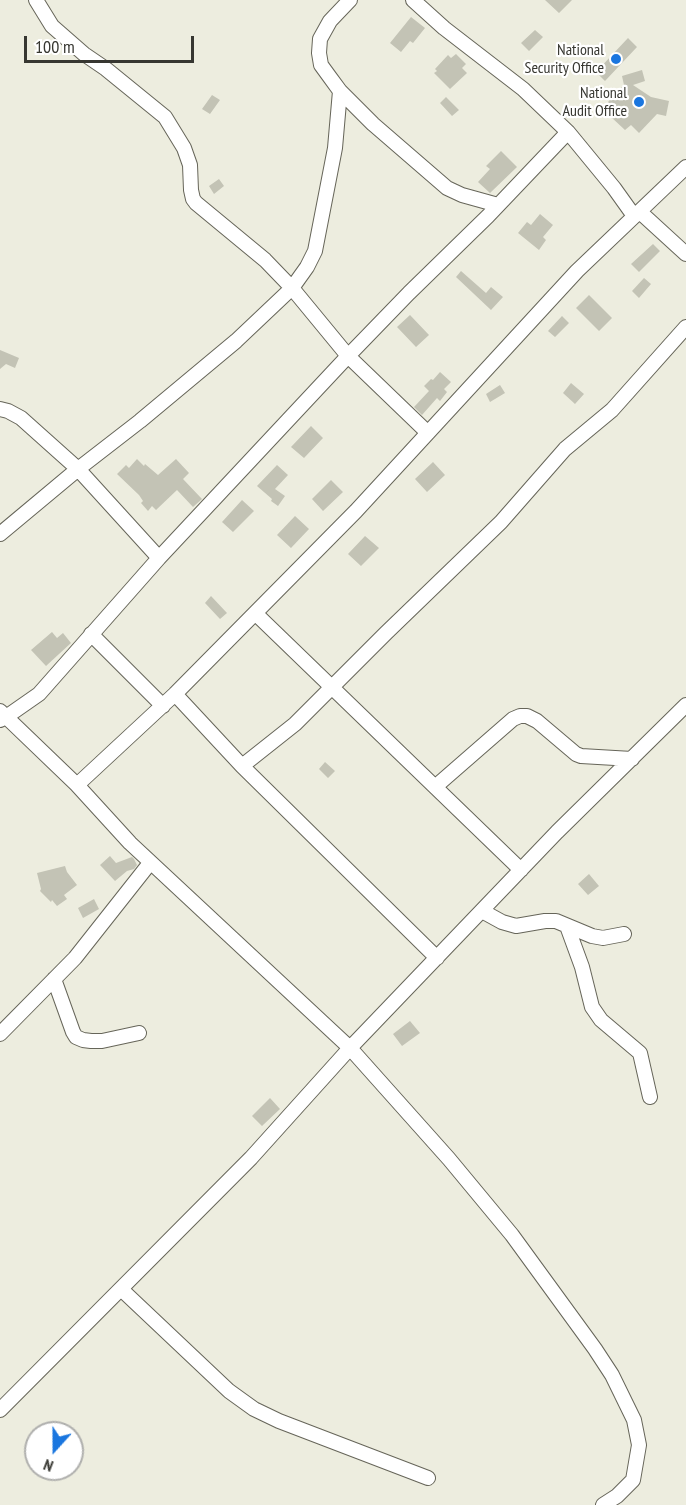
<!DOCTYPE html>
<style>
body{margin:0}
#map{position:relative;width:686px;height:1505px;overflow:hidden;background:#ededdf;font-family:"PT Sans Narrow",sans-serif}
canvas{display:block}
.north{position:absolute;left:24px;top:1421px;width:60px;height:60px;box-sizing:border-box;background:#fff;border:2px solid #afafad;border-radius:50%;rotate:201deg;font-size:16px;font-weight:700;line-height:24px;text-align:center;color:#373731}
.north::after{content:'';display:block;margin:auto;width:21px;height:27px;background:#1a76df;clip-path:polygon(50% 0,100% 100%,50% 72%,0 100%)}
.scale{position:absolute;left:24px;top:36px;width:170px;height:27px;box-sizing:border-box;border:3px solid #373731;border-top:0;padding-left:8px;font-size:18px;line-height:21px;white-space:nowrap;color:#373731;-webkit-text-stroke:4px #fff;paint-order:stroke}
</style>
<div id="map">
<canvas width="686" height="1505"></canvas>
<div class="north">N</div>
<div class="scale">100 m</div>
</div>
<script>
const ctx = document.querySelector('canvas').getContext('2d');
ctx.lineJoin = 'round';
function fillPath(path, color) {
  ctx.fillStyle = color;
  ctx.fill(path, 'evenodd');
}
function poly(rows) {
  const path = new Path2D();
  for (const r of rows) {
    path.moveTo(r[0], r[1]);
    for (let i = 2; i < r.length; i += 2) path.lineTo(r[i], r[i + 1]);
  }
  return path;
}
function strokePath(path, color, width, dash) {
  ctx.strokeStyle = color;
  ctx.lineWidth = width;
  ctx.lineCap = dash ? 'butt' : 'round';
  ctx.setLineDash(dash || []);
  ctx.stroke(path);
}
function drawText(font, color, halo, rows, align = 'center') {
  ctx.font = font + ' "PT Sans Narrow",sans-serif';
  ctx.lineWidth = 4.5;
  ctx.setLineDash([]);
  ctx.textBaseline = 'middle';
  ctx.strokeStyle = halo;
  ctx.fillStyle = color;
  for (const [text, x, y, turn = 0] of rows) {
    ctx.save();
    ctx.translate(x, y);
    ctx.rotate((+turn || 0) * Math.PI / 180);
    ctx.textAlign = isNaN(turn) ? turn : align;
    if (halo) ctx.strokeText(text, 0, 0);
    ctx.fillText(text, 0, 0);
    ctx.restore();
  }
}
fillPath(poly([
 [545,0,572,0,559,13],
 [411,17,425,28,413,43,410,41,401,52,390,43],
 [535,30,543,37,529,51,521,43],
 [628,38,637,47,605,81,596,72],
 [456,54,466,64,462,68,467,73,450,89,434,73,437,71,435,69,448,55,451,58],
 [642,70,645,81,633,85,651,97,669,101,666,116,657,114,639,133,631,125,625,130,611,117,617,111,608,102,624,85,622,76],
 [212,95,220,100,210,114,202,109],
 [446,97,459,110,452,116,440,103],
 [501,151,517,167,490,193,478,182,490,169,486,166],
 [219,179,224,186,214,194,209,186],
 [540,214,553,225,543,237,546,240,539,250,518,233,527,222,531,225],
 [653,244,660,251,639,272,631,264],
 [461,271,486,293,491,287,503,297,491,310,456,277],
 [644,278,651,284,639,298,632,291],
 [589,295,612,318,599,331,576,308],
 [410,315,429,335,416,347,397,327],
 [562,316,569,323,555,337,548,331],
 [0,350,19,358,15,368,6,364,0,369],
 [440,372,451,382,444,389,447,392,440,401,437,398,422,415,414,407,429,391,424,386,431,379,433,380],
 [571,383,584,394,575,404,563,393],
 [500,385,505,393,490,402,486,394],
 [311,426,323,438,304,458,291,447],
 [137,459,144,466,145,464,158,475,176,459,189,473,183,479,202,499,193,507,177,490,156,510,152,506,148,511,141,503,143,501,139,495,117,474,126,465,129,468],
 [433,462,445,475,427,492,415,479],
 [277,465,288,475,275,489,285,496,278,506,271,501,272,499,257,486],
 [331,480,343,492,323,511,312,499],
 [242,500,254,511,233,532,222,522],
 [295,516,309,529,291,548,277,535],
 [365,536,379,548,361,566,348,554],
 [211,596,227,613,220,619,205,603],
 [52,632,57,638,63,633,71,643,46,666,31,650],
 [325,762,335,771,328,778,319,769],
 [110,856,116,863,132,857,134,859,137,865,134,869,127,871,115,881,100,865],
 [65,866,67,872,77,885,64,895,67,899,57,906,52,900,51,902,40,891,41,889,37,873],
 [589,874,599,886,588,895,578,884],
 [94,899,99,909,83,918,78,908],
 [410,1021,420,1033,402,1046,393,1034],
 [270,1098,280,1109,262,1126,252,1116]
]), '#c3c3b5');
const minor = poly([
 [36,0,52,26,84,54,106,69,165,117,184,148,190,165,191,190,193,199,196,203,265,260,292,288,348,356,428,433],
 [350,0,330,21,320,39,319,53,321,65,329,76,340,91,373,124,447,188,462,195,498,205],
 [413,0,444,28,523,89,568,132,614,188,634,216],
 [640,212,686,254],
 [0,409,8,411,21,418,78,469,159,558],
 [0,534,78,469,140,421,236,341,292,288,307,267,315,251,335,148,340,91],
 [255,613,521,870],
 [91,634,163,706],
 [175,694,242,766,437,958],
 [0,711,77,785,130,843,350,1048,449,1159,512,1235,595,1349,612,1375,634,1420,639,1445,633,1480,617,1496,603,1505],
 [0,720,6,717,39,694,159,558,348,356,409,293,488,216,568,132],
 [242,766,295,724,386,633,501,522,565,449,612,410,686,327],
 [77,785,175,694,356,511,577,271,686,167],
 [435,787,513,719,520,716,527,716,537,721,576,754,581,756,632,759],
 [482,911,502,922,516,926,545,921,556,921,592,936,603,938,624,934],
 [567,926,582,967,592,1007,601,1020,640,1053,650,1097],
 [54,979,73,1032,76,1037,83,1040,91,1041,102,1041,139,1033],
 [0,1034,75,958,150,863],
 [121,1289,229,1391,254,1409,279,1421,428,1478],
 [0,1410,251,1158,350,1048,557,832,686,705]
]);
strokePath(minor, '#666559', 16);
strokePath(minor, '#fff', 14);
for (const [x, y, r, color] of [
 [616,59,6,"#1a76df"],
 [639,102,6,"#1a76df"]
]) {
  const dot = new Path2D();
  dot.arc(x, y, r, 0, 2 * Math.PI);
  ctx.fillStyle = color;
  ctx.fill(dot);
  strokePath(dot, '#fff', 2);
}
drawText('16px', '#373731', '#fff', [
 ["National",604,50],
 ["Security Office",604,68],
 ["National",627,93],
 ["Audit Office",627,111]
], 'right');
</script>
